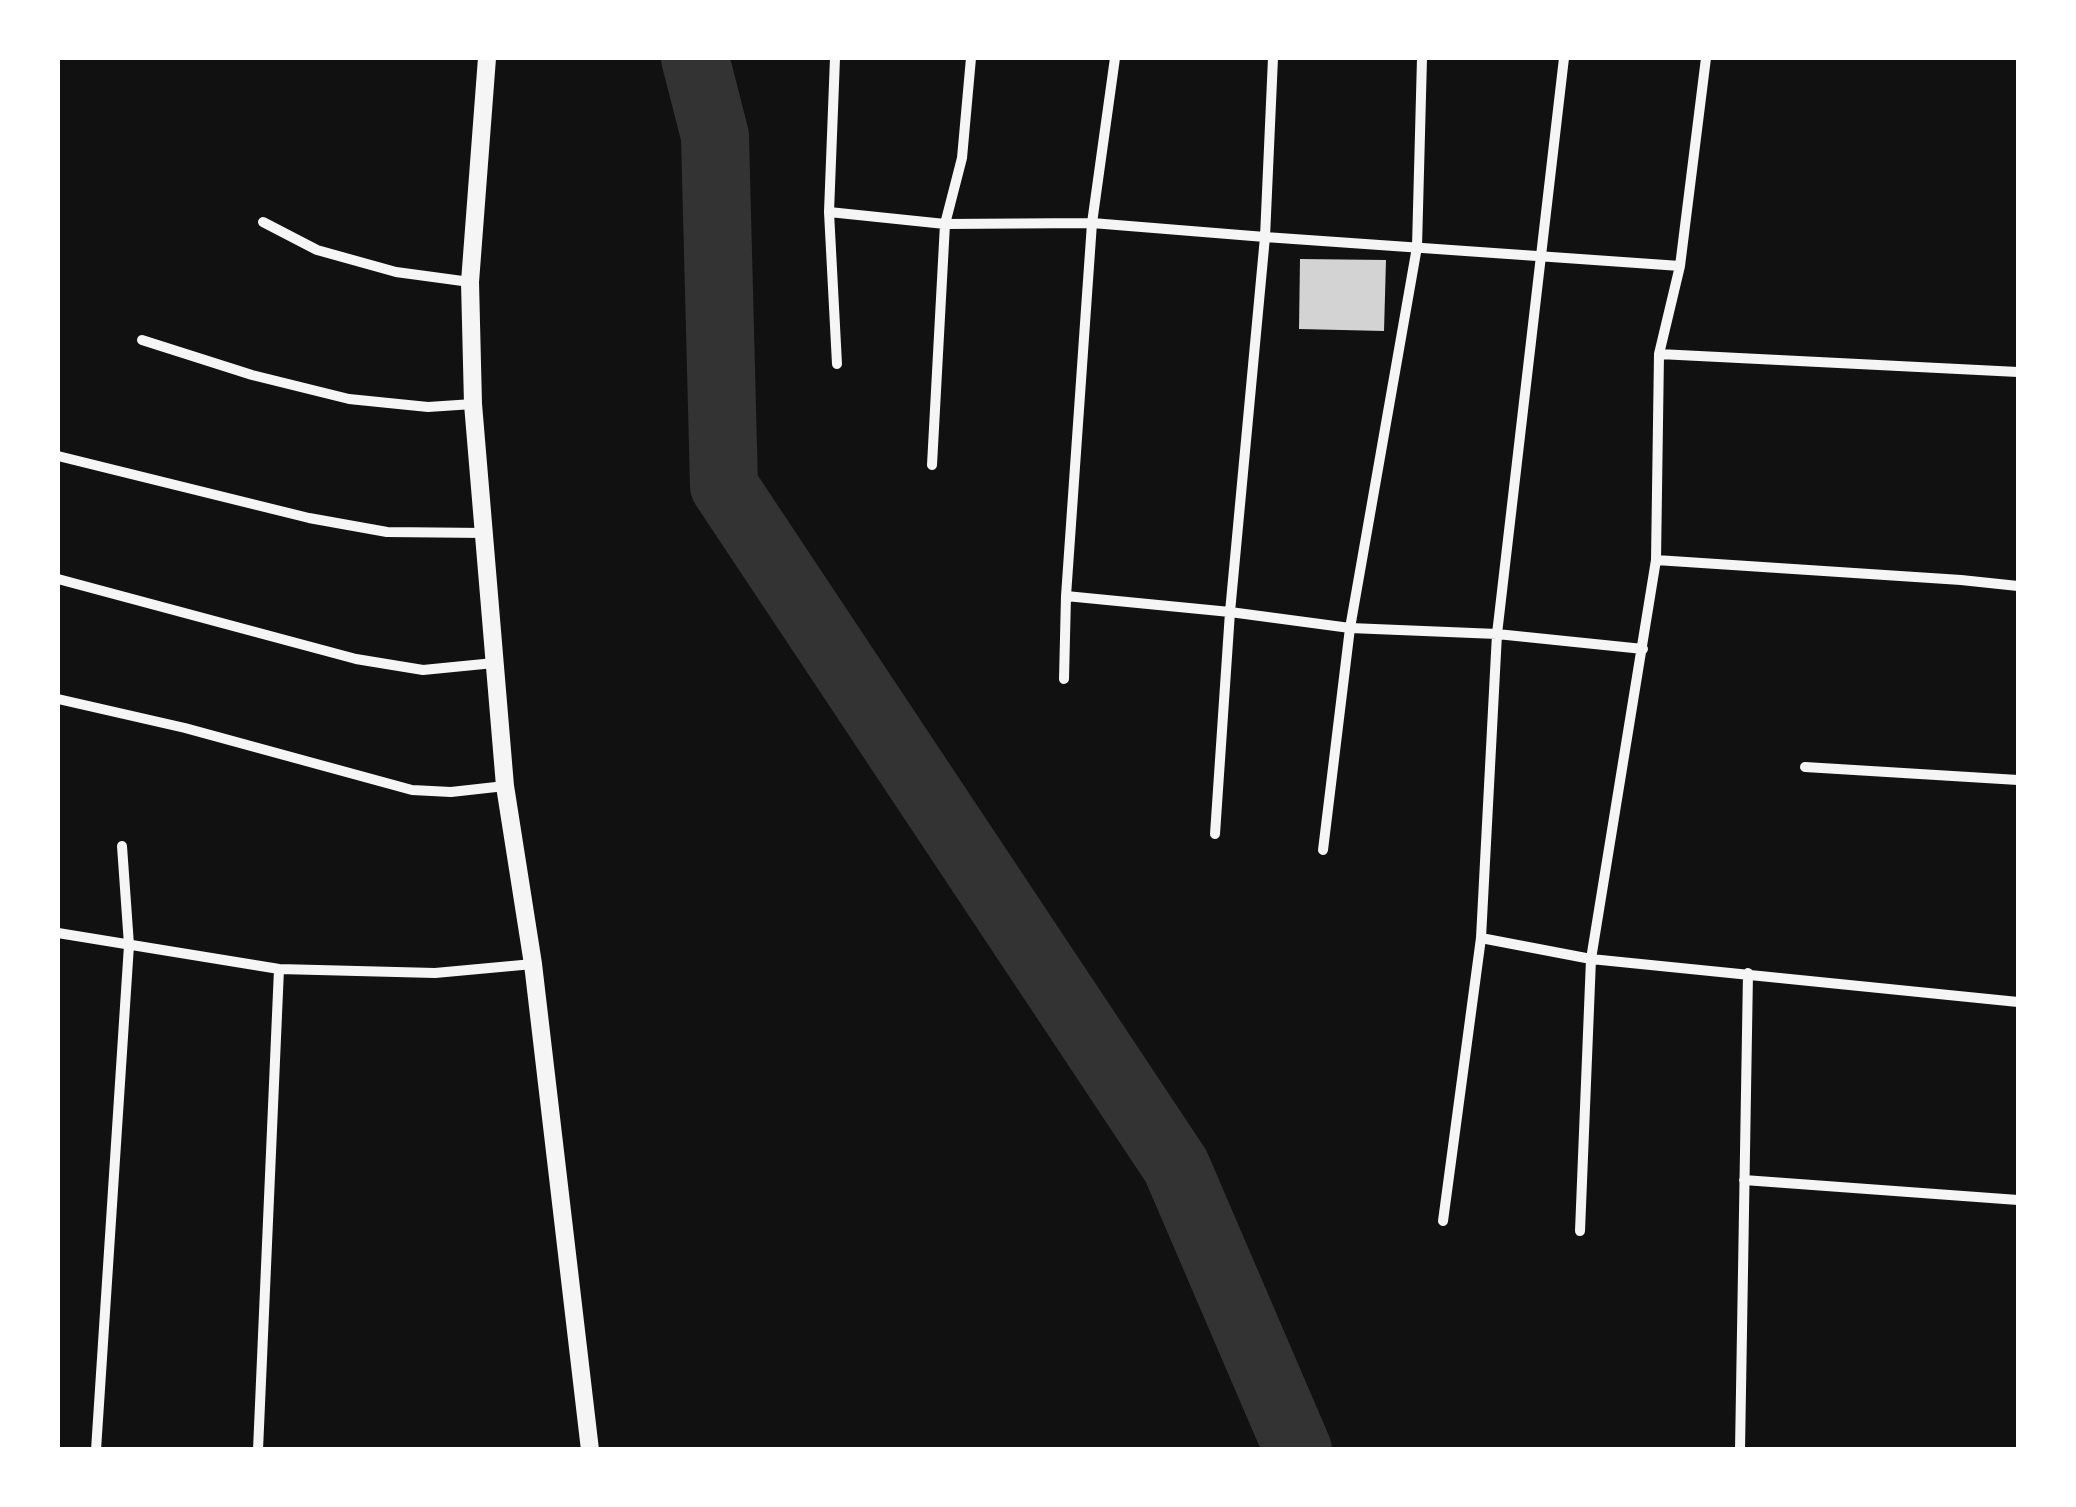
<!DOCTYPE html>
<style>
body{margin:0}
#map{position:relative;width:2076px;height:1507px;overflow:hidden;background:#111;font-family:"Playfair Display",serif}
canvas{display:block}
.frame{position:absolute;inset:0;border:60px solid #fff;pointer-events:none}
</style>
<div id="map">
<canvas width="2076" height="1507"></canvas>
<div class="frame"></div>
</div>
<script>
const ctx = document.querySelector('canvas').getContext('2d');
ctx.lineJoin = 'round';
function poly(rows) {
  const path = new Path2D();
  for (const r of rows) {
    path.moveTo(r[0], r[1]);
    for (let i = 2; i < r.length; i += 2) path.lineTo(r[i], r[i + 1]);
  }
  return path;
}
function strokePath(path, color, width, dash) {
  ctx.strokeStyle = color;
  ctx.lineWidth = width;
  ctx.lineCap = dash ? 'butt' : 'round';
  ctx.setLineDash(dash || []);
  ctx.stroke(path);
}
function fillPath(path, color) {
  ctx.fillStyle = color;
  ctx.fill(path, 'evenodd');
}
strokePath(poly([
 [695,58,715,136,724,486,1176,1166,1298,1450]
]), '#333', 68);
fillPath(poly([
 [1300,259,1386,260,1384,331,1299,329]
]), '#d3d3d3');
strokePath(poly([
 [835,58,829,212,837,364],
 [829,212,945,224,1092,223,1265,237,1680,266],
 [263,222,317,250,396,272,470,282],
 [142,340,252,375,349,399,428,407,473,404],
 [1659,354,2018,372],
 [58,456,309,518,387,532,485,533],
 [932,465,945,224,962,158,971,58],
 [1656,560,1961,580,2018,586],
 [58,579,356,659,423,670,494,663],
 [1066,596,1230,612,1350,628,1497,634,1643,649],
 [1064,679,1066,596,1092,223,1115,58],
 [58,699,185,728,412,790,451,792,505,786],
 [1805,767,2018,780],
 [1215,834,1230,612,1265,237,1273,58],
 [1323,850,1350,628,1417,247,1422,58],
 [58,933,279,969,435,973,533,964],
 [1481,938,1591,959,2018,1002],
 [1744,1180,2018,1200],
 [1443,1221,1481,938,1497,634,1564,58],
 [1580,1231,1591,959,1656,560,1659,354,1680,266,1706,58],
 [96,1450,129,945,122,846],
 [258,1450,279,969],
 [1740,1450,1748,973]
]), '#f5f5f5', 10);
strokePath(poly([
 [487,58,470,282,473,404,505,786,533,964,590,1450]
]), '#f5f5f5', 18);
</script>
